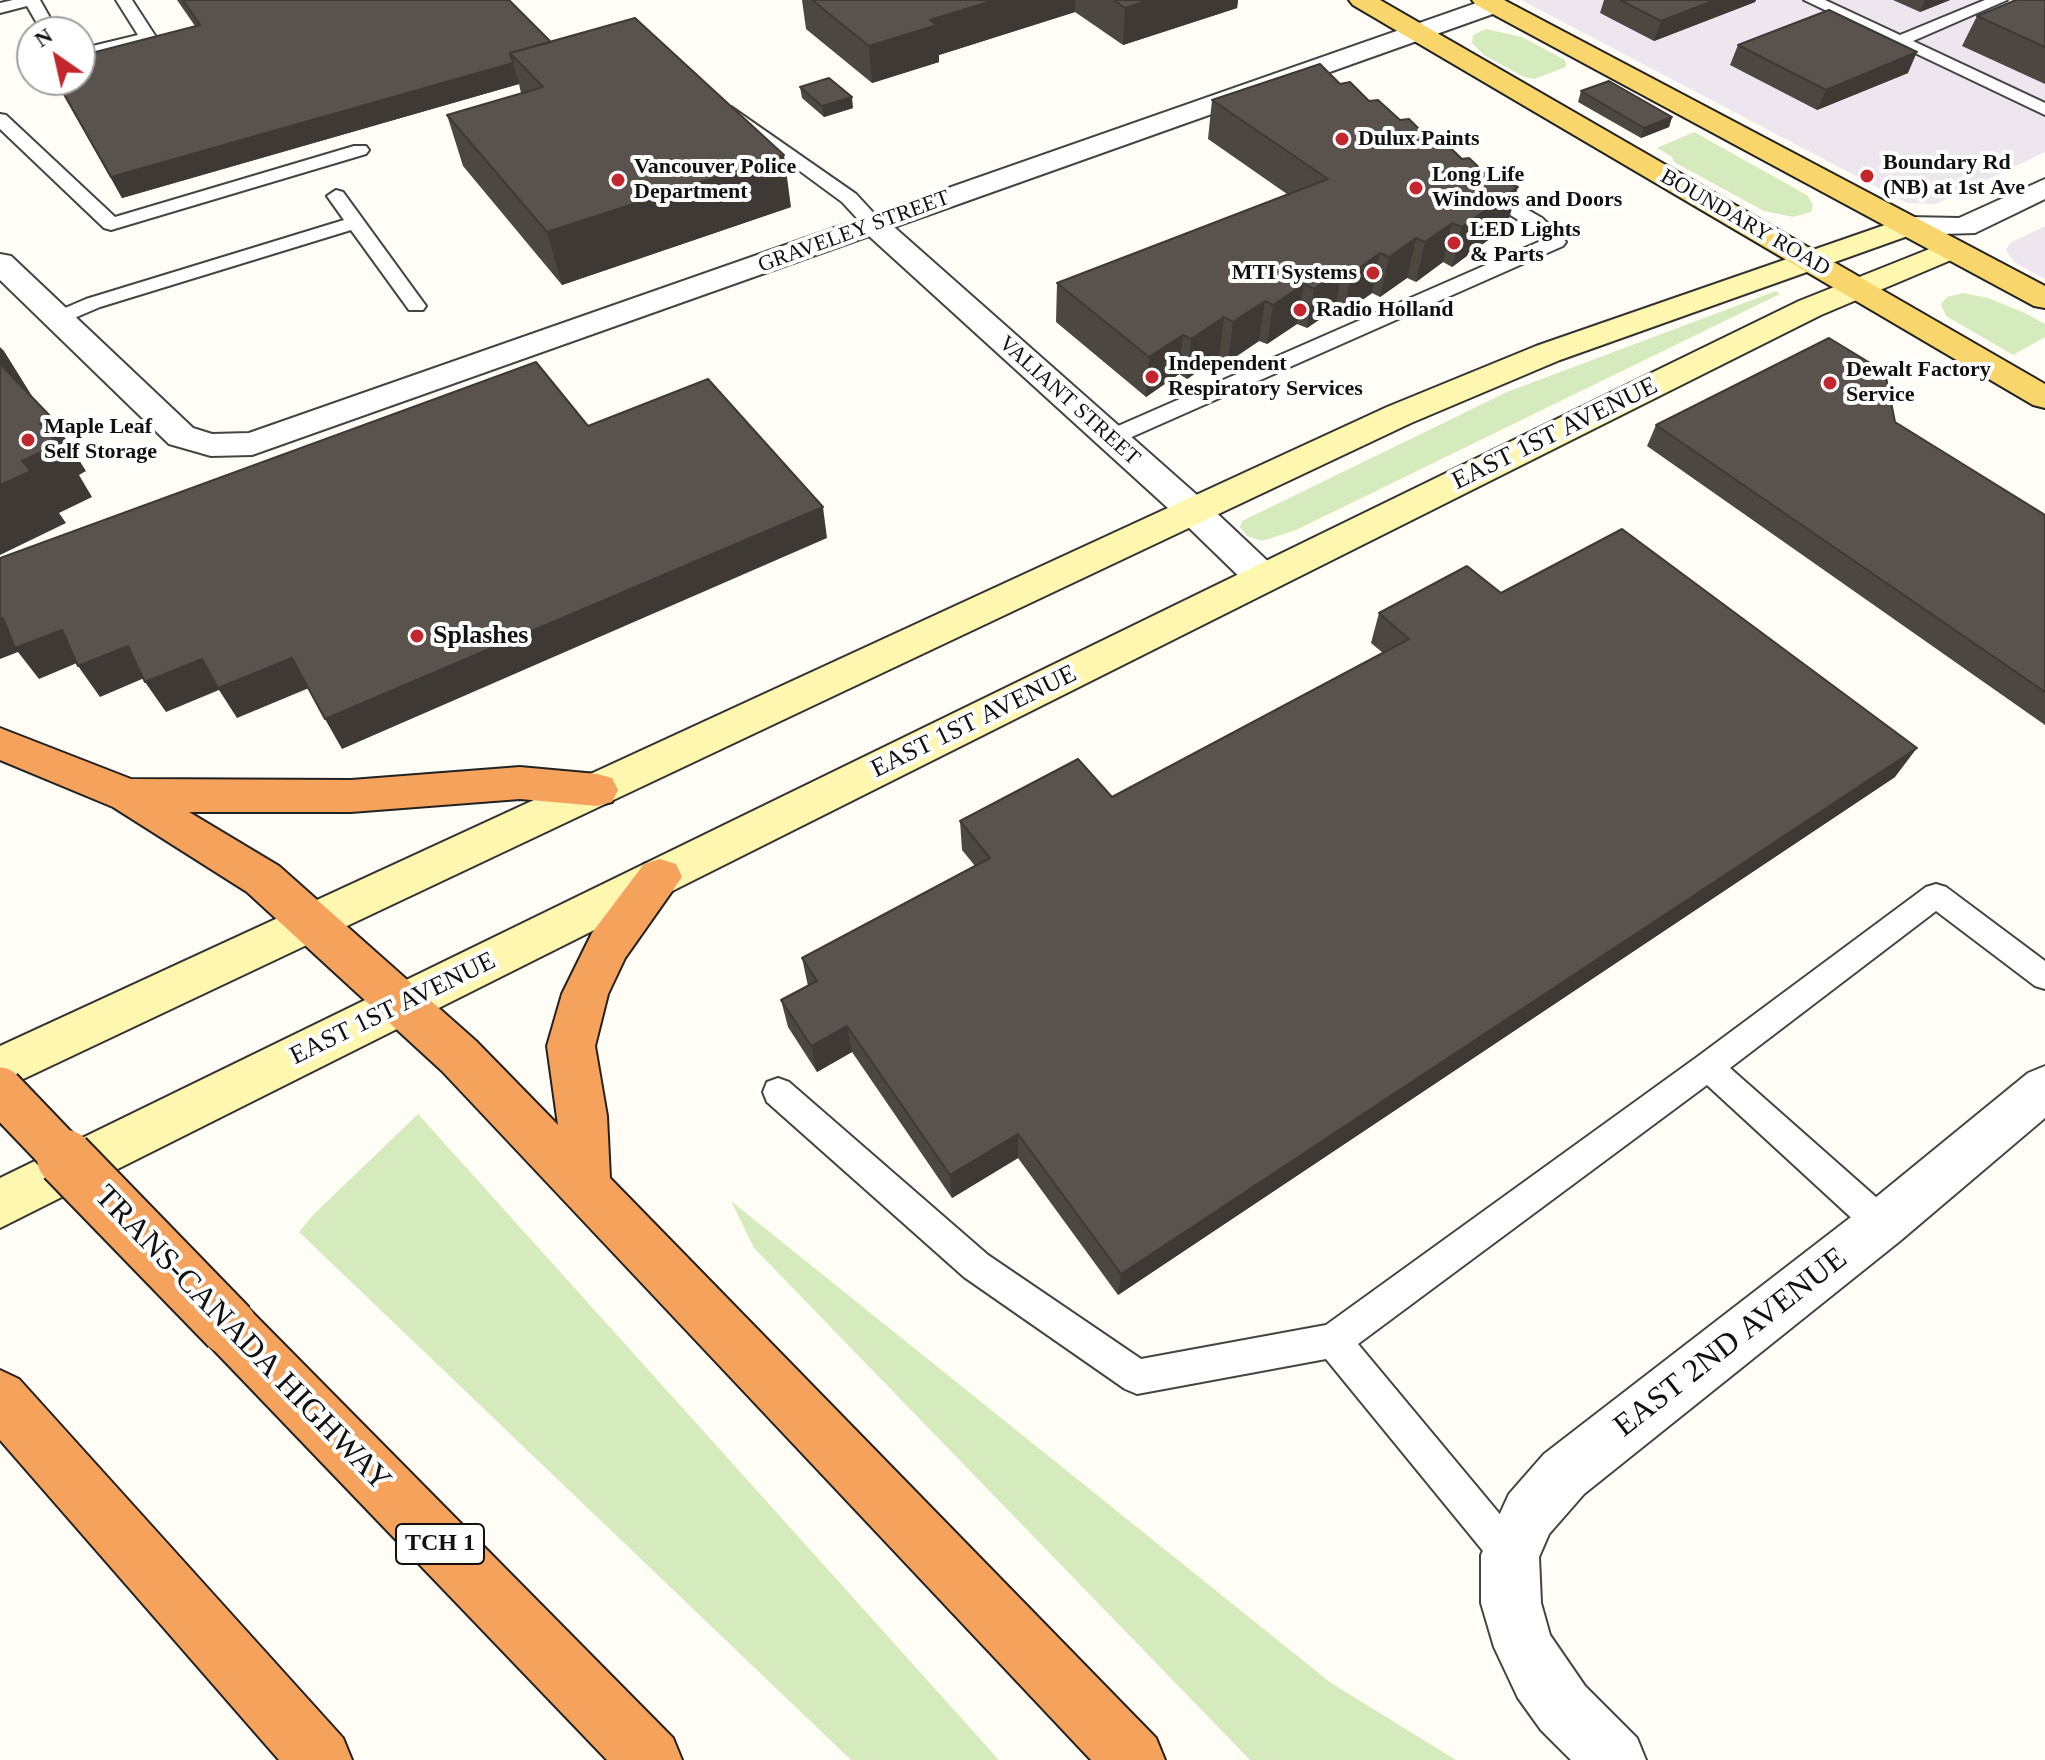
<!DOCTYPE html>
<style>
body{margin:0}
#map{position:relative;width:2045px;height:1760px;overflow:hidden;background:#fffdf5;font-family:"Times New Roman",serif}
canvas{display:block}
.north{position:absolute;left:16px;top:16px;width:80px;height:80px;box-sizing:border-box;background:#fff;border:2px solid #a0a0a0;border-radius:50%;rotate:326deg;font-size:22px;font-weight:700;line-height:32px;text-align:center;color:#111}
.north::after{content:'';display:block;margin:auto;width:28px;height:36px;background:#c4262e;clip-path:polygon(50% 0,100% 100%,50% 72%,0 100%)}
</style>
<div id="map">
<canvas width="2045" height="1760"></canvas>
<div class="north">N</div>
</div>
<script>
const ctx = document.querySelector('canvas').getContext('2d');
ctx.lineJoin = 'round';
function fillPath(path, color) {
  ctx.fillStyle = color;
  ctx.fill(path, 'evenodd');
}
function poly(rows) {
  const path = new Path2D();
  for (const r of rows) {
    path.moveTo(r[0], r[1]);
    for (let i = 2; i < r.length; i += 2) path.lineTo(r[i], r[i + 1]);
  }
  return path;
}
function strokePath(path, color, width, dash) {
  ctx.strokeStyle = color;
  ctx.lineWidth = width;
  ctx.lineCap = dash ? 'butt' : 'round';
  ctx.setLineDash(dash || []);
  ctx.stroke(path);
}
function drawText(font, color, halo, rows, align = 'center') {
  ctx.font = font + ' "Times New Roman",serif';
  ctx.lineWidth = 8;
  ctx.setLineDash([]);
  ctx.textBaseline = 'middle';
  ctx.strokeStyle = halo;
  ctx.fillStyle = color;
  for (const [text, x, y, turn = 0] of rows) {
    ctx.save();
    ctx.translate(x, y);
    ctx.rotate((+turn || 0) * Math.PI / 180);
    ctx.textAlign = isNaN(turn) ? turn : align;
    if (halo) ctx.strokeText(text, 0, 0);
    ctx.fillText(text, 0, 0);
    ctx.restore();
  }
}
fillPath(poly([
 [1521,0,2045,0,2045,152,1936,204,1907,203],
 [2045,226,2045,279,2014,262,2006,250,2010,243]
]), '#eee6ef');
fillPath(poly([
 [1486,29,1522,37,1565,60,1566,67,1534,79,1524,77,1484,55,1472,43,1473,35],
 [1694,132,1807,195,1813,205,1811,212,1793,217,1764,211,1674,162,1672,157,1657,148],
 [1776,291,1780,294,1296,530,1262,541,1247,536,1240,527,1242,521,1507,392],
 [1963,293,1988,298,2025,313,2045,324,2045,337,2013,355,1946,316,1941,304,1947,297],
 [418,1114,706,1434,999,1760,851,1760,299,1232,313,1215],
 [731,1201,1331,1683,1456,1760,1250,1760,754,1248]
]), '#d5ebbd');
const service = poly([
 [13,0,40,0,58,32,42,32,27,6,0,13,0,3,13,0],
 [116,0,132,0,156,37,154,40,80,59,80,49,138,35,116,0],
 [1804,0,1825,0,1900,35,1985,0,2007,0,1913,41,2045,103,2045,115,1804,0],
 [731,107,856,194,881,221,884,225,881,229,867,229,842,202,725,116,722,112,725,108,731,107],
 [0,114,6,115,115,217,354,146,366,146,369,150,366,154,111,230,104,228,0,129,0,114],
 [1482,183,1542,218,1563,238,1566,242,1563,246,1118,443,1102,443,1099,438,1102,433,1543,240,1528,226,1475,193,1473,189,1482,183],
 [336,190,343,192,423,302,426,306,423,310,409,310,351,230,100,307,65,322,51,322,48,318,51,314,86,299,344,220,327,196,336,190],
 [1936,884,1946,887,2045,961,2045,989,2035,986,1936,911,1730,1068,1894,1213,1898,1224,1894,1235,1882,1239,1870,1235,1707,1085,1358,1344,1523,1542,1529,1555,1523,1568,1510,1574,1497,1568,1326,1359,1137,1394,1125,1389,964,1277,767,1102,763,1092,767,1082,778,1078,789,1082,988,1255,1141,1359,1326,1325,1697,1057,1926,887,1936,884]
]);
const minor = poly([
 [1485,0,1504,0,1508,5,1504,10,894,227,1206,503,1276,569,1282,578,1276,587,1263,591,1250,587,1180,519,869,236,252,455,211,456,169,444,0,280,0,254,11,256,193,428,212,434,249,433,1485,0],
 [2045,1066,2045,1118,1900,1241,1584,1494,1549,1534,1539,1557,1541,1603,1550,1635,1585,1686,1637,1738,1646,1760,1571,1760,1541,1730,1518,1698,1494,1647,1481,1603,1481,1555,1509,1494,1544,1454,1864,1207,2028,1073,2045,1066]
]);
const tertiary = poly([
 [2045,179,2045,199,1975,233,1908,235,1897,232,1893,226,1897,220,1908,217,1959,218,2045,179]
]);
const secondary = poly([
 [1908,217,1919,220,1923,226,1919,232,1560,360,1411,423,0,1090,0,1046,1387,407,1536,346,1908,217],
 [1952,240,1963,243,1967,249,1963,255,1821,315,0,1228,0,1178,1799,301,1952,240]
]);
const primary = poly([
 [1349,0,1380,0,2045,384,2045,408,2033,405,1353,5,1349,0],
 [1472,0,1504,0,2045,286,2045,308,2034,306,1476,5,1472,0]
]);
const motorway = poly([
 [0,728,131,779,351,780,520,767,597,774,612,778,618,790,612,802,597,806,520,799,351,812,189,812,279,866,476,1041,558,1125,547,1046,562,994,592,933,644,864,660,859,676,864,682,877,625,958,608,994,595,1046,607,1116,610,1178,1156,1738,1165,1760,1091,1760,442,1071,247,892,113,807,0,760,0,728],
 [229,1301,248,1308,673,1738,682,1760,607,1760,210,1346,202,1327,210,1308,229,1301],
 [0,1370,19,1379,343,1738,352,1760,279,1760,0,1440,0,1370]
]);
strokePath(service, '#444', 4);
strokePath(minor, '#444', 4);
strokePath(tertiary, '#444', 4);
strokePath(secondary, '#333', 4);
strokePath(primary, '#222', 4);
strokePath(motorway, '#222', 4);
fillPath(service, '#fff');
fillPath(minor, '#fff');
fillPath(tertiary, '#fff');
fillPath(secondary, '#fff6b0');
fillPath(primary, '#f9d66b');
fillPath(motorway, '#f5a25d');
const motorwayBridgeFar1 = poly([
 [0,1090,67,1160]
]);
const motorwayBridge = poly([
 [65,1158,229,1327]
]);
strokePath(motorwayBridgeFar1, '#222', 49, []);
strokePath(motorwayBridge, '#222', 60, []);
strokePath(motorwayBridgeFar1, '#f5a25d', 45);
strokePath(motorwayBridge, '#f5a25d', 56);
fillPath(poly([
 [177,0,509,0,551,42,791,207,562,285,463,166,447,115,521,93,519,84,122,198,55,80,195,26],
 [802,0,1238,0,1237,8,1123,45,1075,12,939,55,939,62,872,83,806,29],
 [1604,0,1756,0,1755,2,1654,41,1600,13],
 [1893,0,1950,0,1920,12],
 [2045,0,2045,84,1962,46,1977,16],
 [1738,45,1908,73,1817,110,1730,65],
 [1340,84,1462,159,1507,226,1452,267,1443,262,1416,282,1407,278,1380,297,1372,293,1344,313,1335,309,1307,328,1297,324,1267,344,1259,341,1228,362,1219,357,1187,379,1179,374,1146,397,1056,322,1057,283,1287,194,1208,139,1212,100],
 [800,87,853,108,824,117,802,98],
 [1581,91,1672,117,1669,127,1641,138,1578,102],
 [1895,422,2045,515,2045,725,1647,446,1656,425],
 [1501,593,1895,777,1118,1295,1018,1158,952,1198,852,1052,817,1072,788,1027,781,1000,808,986,802,958,975,866,962,850,960,821,1112,797,1383,653,1371,643,1379,613]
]), '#4d4742');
fillPath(poly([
 [995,0,1075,0,1075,12,939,55,939,62,872,83,869,46,930,20],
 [1149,0,1238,0,1237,8,1123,45,1125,8],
 [1715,0,1756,0,1755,2,1654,41,1661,21],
 [1925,0,1950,0,1920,12],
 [1917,52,1908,73,1817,110,1826,90],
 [513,63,519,84,122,198,111,177],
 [852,97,853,108,824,117,822,106],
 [1672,117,1669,127,1641,138,1644,128],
 [784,155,791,207,562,285,547,232],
 [1518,187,1507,226,1452,267,1462,227],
 [1452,223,1443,262,1416,282,1425,242],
 [1416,238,1407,278,1380,297,1389,257],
 [1380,253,1372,293,1344,313,1351,274],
 [1342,269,1335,309,1307,328,1314,289],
 [1304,284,1297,324,1267,344,1273,305],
 [1265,301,1259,341,1228,362,1233,322],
 [1224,317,1219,357,1187,379,1191,339],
 [1183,335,1179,374,1146,397,1149,357],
 [0,347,4,351,37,404,0,369],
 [53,419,86,471,79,475,92,497,59,513,66,523,0,555,0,485,22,461,40,424],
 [823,507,827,538,342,749,325,719],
 [3,618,62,630,84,660,39,679,18,652,0,659,0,619],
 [128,646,149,676,100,697,78,666],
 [292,658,309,688,237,718,219,690,166,712,145,682,202,659],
 [1917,748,1895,777,1118,1295,1121,1274],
 [847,1026,852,1052,817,1072,811,1046],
 [1018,1134,1018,1158,952,1198,950,1175]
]), '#3f3936');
const building = poly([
 [183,0,509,0,551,42,510,53,513,63,111,177,56,80,80,80,80,56,200,25,183,0],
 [812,0,995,0,930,20,937,25,869,46,812,0],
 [1114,0,1149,0,1125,8,1114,0],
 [1620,0,1715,0,1661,21,1620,0],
 [2016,0,2045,0,2045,47,1977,16,2016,0],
 [1829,10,1917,52,1826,90,1738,45,1829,10],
 [635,18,784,155,547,232,447,115,543,87,510,53,635,18],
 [1320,64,1340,84,1350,82,1369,101,1378,100,1400,120,1409,119,1430,140,1440,138,1462,159,1469,158,1485,173,1518,187,1462,227,1452,223,1425,242,1416,238,1389,257,1380,253,1351,274,1342,269,1314,289,1304,284,1273,305,1265,301,1233,322,1224,317,1191,339,1183,335,1149,357,1057,283,1328,179,1212,100,1320,64],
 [829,78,852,97,822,106,800,87,829,78],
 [1609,81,1672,117,1644,128,1581,91,1609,81],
 [1829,338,1885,372,1895,422,2045,515,2045,692,1656,425,1829,338],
 [536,362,588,426,708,379,823,507,325,719,292,658,218,688,202,659,145,682,128,646,78,666,62,630,15,648,3,618,0,619,0,558,536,362],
 [0,364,53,419,40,424,59,444,22,461,31,471,0,485,0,364],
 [1622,529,1917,748,1121,1274,1018,1134,950,1175,847,1026,811,1046,781,1000,817,981,802,958,990,858,960,821,1078,759,1112,797,1409,639,1379,613,1467,566,1501,593,1622,529]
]);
fillPath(building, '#5a524d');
strokePath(building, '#3f3936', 2);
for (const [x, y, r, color] of [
 [1342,139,8,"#c4262e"],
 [1867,176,8,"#c4262e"],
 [618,180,8,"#c4262e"],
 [1416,188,8,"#c4262e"],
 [1454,243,8,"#c4262e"],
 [1373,273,8,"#c4262e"],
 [1300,310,8,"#c4262e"],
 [1152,377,8,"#c4262e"],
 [1830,383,8,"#c4262e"],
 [28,440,8,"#c4262e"],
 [417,636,8,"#c4262e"]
]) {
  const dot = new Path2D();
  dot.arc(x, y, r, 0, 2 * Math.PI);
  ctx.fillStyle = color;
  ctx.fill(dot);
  strokePath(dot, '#fff', 3);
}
drawText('bold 22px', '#111', '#fff', [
 ["Dulux Paints",1358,139],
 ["Boundary Rd",1883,163],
 ["(NB) at 1st Ave",1883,188],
 ["Vancouver Police",634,167],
 ["Department",634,192],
 ["Long Life",1432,175],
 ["Windows and Doors",1432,200],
 ["LED Lights",1470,230],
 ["& Parts",1470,255],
 ["MTI Systems",1357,273,"right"],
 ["Radio Holland",1316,310],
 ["Independent",1168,364],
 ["Respiratory Services",1168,389],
 ["Dewalt Factory",1846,370],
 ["Service",1846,395],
 ["Maple Leaf",44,427],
 ["Self Storage",44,452]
], 'left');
drawText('22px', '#111', '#fff', [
 ["BOUNDARY ROAD",1745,223,30],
 ["GRAVELEY STREET",854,232,-20],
 ["VALIANT STREET",1069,401,42]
]);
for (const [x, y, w] of [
 [440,1544,88]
]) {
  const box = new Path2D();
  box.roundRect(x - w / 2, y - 20, w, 40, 6);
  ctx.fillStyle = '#fff';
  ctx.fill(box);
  strokePath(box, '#111', 2);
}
drawText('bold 24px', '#111', null, [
 ["TCH 1",440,1544]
]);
drawText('26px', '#111', '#fff', [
 ["EAST 1ST AVENUE",1555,434,-26],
 ["EAST 1ST AVENUE",974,722,-26],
 ["EAST 1ST AVENUE",393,1009,-26]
]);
drawText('bold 26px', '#111', '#fff', [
 ["Splashes",433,636]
], 'left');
drawText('32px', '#111', '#fff', [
 ["TRANS-CANADA HIGHWAY",242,1339,46],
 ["EAST 2ND AVENUE",1731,1343,-38]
]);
</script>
